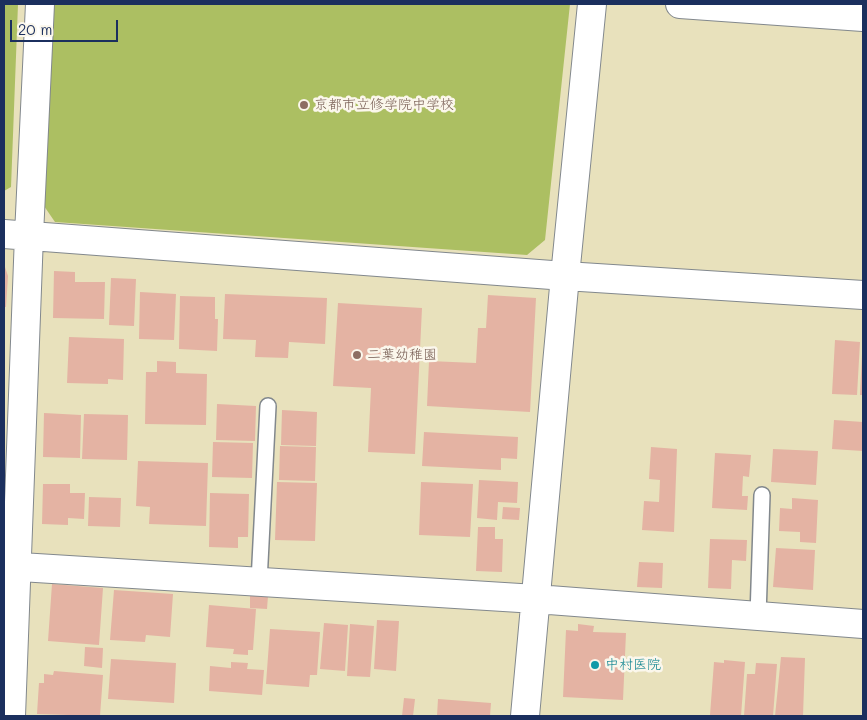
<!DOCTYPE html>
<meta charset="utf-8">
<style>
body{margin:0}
#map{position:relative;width:867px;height:720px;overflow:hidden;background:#e8e1bc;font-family:Mali,sans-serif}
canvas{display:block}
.frame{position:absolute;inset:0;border:5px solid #1b2f5e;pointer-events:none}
.scale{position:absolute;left:10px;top:20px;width:108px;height:22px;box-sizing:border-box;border:2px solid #1b2f5e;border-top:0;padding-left:6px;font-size:15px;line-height:18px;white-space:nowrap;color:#1b2f5e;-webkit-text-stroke:4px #fbf7ec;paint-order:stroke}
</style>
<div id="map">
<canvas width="867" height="720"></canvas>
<div class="frame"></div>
<div class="scale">20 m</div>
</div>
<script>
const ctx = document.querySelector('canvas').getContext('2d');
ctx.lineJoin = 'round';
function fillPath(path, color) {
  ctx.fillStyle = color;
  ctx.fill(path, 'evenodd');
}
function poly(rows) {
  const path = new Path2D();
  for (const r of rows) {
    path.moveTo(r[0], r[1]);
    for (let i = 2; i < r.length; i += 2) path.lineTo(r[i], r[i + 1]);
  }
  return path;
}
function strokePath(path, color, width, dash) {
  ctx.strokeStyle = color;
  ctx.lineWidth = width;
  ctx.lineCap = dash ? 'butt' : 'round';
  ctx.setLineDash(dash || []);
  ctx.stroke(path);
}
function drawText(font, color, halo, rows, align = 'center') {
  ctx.font = font + ' Mali,"Klee One",sans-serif';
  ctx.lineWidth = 5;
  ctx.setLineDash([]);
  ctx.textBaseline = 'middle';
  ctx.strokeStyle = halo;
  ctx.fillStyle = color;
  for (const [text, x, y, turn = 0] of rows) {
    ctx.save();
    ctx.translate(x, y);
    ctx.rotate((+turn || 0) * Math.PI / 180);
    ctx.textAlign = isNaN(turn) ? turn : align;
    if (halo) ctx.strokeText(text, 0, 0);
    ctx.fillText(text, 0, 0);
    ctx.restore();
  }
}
fillPath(poly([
 [4,4,18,4,11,187,4,191],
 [53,4,570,4,545,240,527,255,55,222,44,206]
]), '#acbf62');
fillPath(poly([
 [4,264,8,276,6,307,4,307],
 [54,271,75,272,75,282,105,282,104,319,53,318],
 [111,278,136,279,134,326,109,325],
 [140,292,176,294,174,340,139,339],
 [225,294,327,298,325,344,289,342,288,358,255,357,256,340,223,339],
 [488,295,536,298,530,412,427,406,429,361,476,363,478,328,486,328],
 [180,296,215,297,215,319,218,319,217,351,179,349],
 [338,303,422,308,415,454,368,452,371,388,333,386],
 [69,337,124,339,123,380,108,379,108,384,67,383],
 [835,340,860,342,857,395,832,394],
 [862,354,863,354,863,395,860,395],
 [157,361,176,362,176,373,207,374,206,425,145,424,146,372,157,372],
 [217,404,256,406,255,441,216,440],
 [282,410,317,412,316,446,281,445],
 [44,413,81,415,80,458,43,457],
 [84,414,128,415,127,460,82,459],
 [834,420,863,422,863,451,832,449],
 [424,432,518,437,517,459,501,458,501,470,422,466],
 [213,442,253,443,252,478,212,477],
 [280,446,316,447,315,481,279,480],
 [651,447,677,449,674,532,642,530,644,501,659,502,660,480,649,479],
 [773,449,818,451,816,485,771,482],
 [715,453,751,455,749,477,743,476,742,496,748,496,747,510,712,508],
 [138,461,208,463,206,526,149,524,150,507,136,506],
 [479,480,518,482,517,503,498,502,497,520,477,518],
 [277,482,317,483,315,541,275,540],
 [421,482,473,484,470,537,419,535],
 [43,484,70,484,70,493,85,493,84,519,68,518,68,525,42,524],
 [210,493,249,494,248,537,238,537,238,548,209,547],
 [89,497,121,498,120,527,88,526],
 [792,498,818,500,816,543,800,542,800,532,779,531,780,508,792,509],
 [503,507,520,508,519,520,502,519],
 [478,527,495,527,495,539,503,539,502,572,476,571],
 [710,539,747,540,746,561,732,560,731,589,708,588],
 [776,548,815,550,813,590,773,587],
 [639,562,663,563,662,588,637,587],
 [52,584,103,588,99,645,48,641],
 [114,590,173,594,170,637,146,635,145,642,110,640],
 [250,594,268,596,267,609,250,608],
 [209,605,256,609,253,650,248,650,248,655,233,654,234,649,206,647],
 [377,620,399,621,396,671,374,669],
 [324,623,348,625,345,671,320,669],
 [350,624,374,626,370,677,347,676],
 [578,624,594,626,593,632,626,633,623,700,563,697,566,630,578,631],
 [270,629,320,632,317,675,310,675,309,687,266,684],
 [85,647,103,648,102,668,84,666],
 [781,657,805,658,803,716,775,716],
 [111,659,176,663,174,703,108,699],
 [724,660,745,662,741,716,710,715,714,662,724,663],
 [231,662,248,663,247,669,264,670,262,695,209,691,210,666,231,668],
 [756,663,777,664,773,716,744,716,747,674,755,674],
 [54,671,103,675,100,716,37,714,39,683,44,683,44,674,53,675],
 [404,698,415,699,413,716,402,716],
 [438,699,491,703,490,716,437,716]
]), '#e4b3a3');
const lane = poly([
 [259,582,268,406],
 [758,616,762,495]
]);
const street = poly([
 [680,4,863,17],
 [4,234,565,276,863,295],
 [4,566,536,599,863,624],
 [11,716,29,235,40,4],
 [525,716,565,276,592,4]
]);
strokePath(lane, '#82888d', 18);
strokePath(street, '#82888d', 30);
strokePath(lane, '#fff', 15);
strokePath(street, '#fff', 28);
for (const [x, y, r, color] of [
 [304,105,5,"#8d6e63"],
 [357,355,5,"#8d6e63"],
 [595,665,5,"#0f9aa8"]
]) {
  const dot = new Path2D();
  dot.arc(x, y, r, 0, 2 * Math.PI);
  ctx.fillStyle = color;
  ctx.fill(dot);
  strokePath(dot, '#fbf7ec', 2);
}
drawText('14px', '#785e54', '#fbf7ec', [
 ["京都市立修学院中学校",314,105],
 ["二葉幼稚園",367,355]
], 'left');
drawText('14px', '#0d838f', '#fbf7ec', [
 ["中村医院",605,665]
], 'left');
</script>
